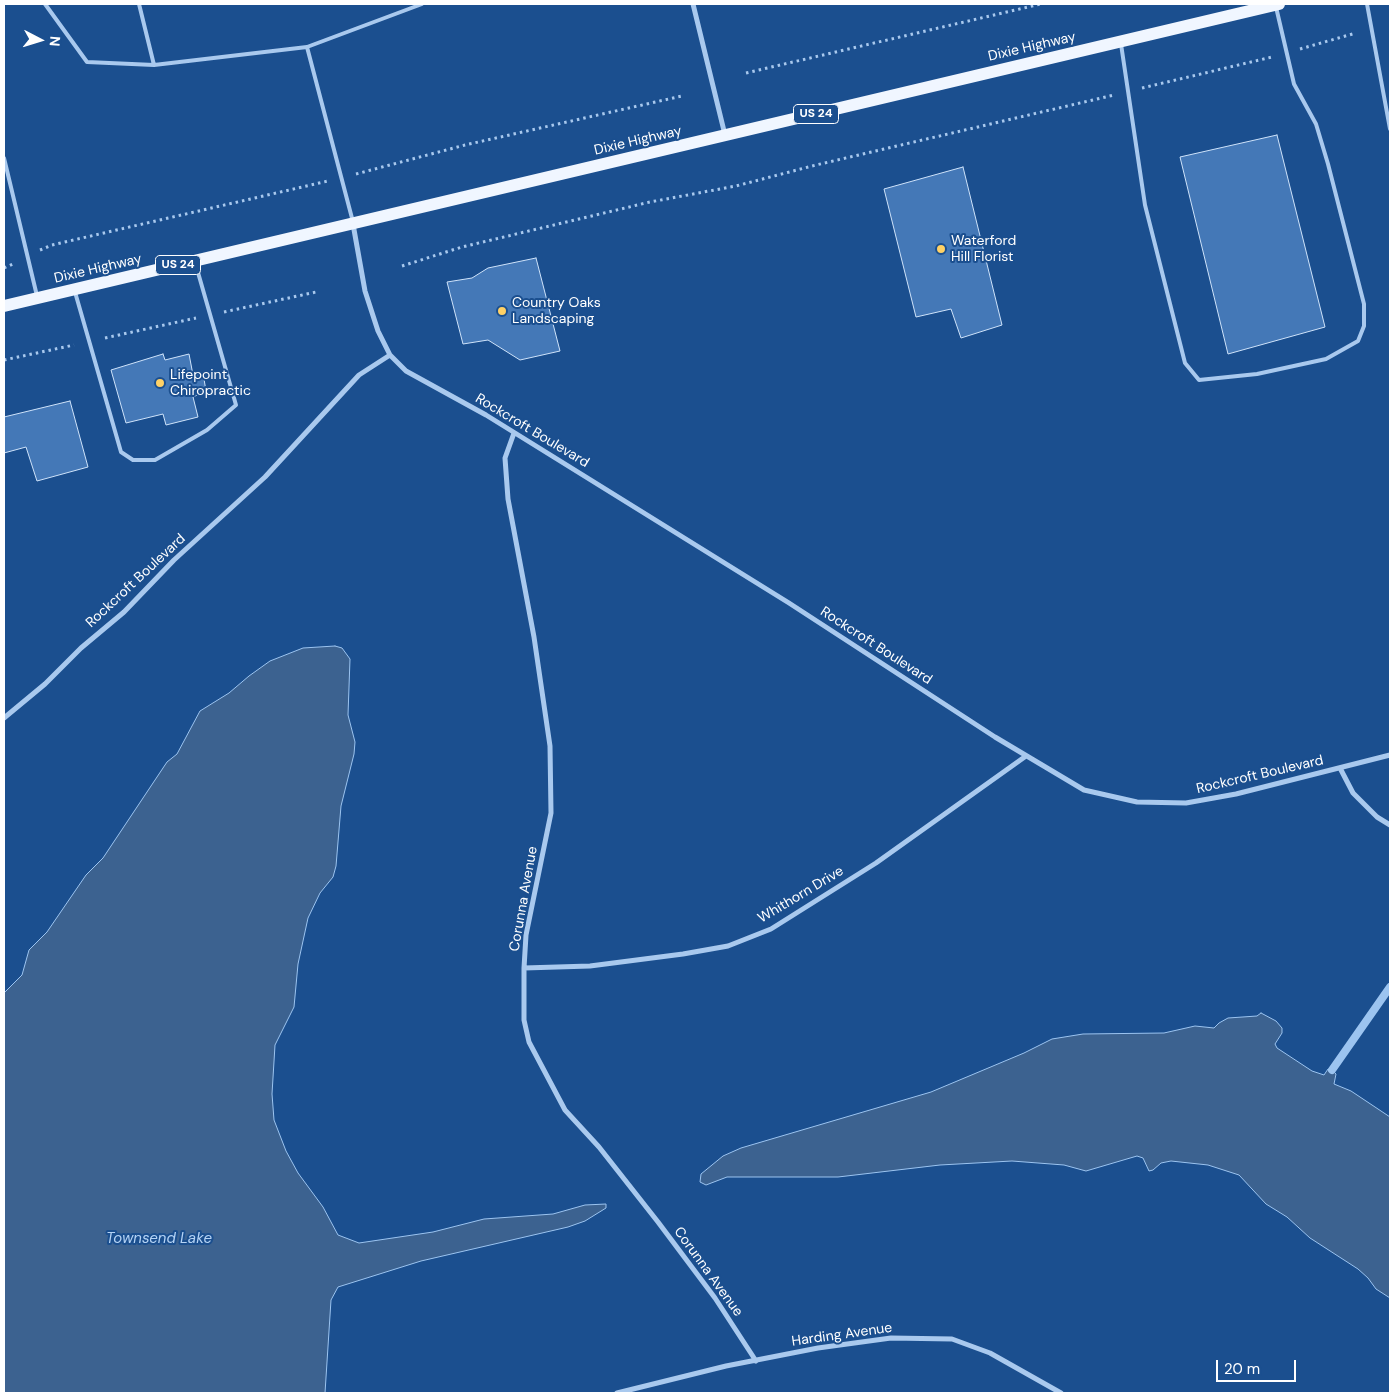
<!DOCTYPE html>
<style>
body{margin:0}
#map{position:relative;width:1394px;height:1397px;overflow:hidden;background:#1b4f8f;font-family:"DM Sans",sans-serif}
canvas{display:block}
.frame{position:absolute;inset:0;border:5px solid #fff;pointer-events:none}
.north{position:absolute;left:15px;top:15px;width:50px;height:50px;-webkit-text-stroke:4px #1b4f8f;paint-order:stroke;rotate:95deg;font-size:14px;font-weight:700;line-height:20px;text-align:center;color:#fff}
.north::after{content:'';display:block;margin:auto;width:18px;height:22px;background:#fff;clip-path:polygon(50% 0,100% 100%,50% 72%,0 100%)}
.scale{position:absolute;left:1216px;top:1360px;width:80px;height:22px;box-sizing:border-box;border:2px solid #fff;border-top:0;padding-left:6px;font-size:15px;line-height:18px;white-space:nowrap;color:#fff;-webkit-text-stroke:4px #1b4f8f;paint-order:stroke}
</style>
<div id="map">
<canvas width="1394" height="1397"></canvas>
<div class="frame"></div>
<div class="north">N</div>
<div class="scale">20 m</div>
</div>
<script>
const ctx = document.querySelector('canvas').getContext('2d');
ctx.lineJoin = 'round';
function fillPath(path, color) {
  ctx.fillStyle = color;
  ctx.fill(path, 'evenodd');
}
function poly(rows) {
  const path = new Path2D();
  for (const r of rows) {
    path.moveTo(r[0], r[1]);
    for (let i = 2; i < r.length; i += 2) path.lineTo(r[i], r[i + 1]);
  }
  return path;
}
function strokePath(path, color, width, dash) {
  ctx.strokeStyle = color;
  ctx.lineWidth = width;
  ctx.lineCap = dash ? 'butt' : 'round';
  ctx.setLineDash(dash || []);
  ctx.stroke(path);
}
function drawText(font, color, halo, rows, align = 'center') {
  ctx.font = font + ' "DM Sans",sans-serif';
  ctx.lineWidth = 4;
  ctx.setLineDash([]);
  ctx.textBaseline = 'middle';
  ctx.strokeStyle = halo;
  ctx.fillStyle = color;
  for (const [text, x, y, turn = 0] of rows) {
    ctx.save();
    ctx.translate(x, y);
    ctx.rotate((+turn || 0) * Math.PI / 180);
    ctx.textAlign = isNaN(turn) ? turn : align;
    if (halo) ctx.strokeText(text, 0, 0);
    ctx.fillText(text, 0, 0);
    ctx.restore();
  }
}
const water = poly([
 [335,646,342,648,350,659,348,715,355,742,354,754,341,806,336,866,333,877,320,893,308,918,298,964,294,1007,275,1045,272,1094,274,1120,286,1151,298,1173,323,1207,338,1235,359,1243,433,1232,484,1219,553,1214,585,1205,606,1204,606,1208,585,1221,568,1227,421,1261,338,1287,331,1300,325,1393,4,1393,4,993,22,975,29,950,47,932,86,875,103,858,167,762,177,754,200,711,229,693,249,676,270,661,303,648,335,646],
 [1261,1013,1276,1021,1282,1028,1282,1033,1275,1044,1277,1048,1312,1071,1324,1075,1328,1069,1332,1070,1336,1074,1334,1084,1351,1091,1390,1117,1390,1298,1376,1289,1368,1278,1358,1269,1310,1238,1287,1217,1266,1204,1239,1175,1208,1165,1171,1161,1161,1163,1153,1170,1149,1171,1143,1158,1137,1156,1086,1171,1064,1165,1012,1161,940,1165,838,1177,727,1177,706,1185,700,1182,701,1174,723,1156,741,1148,931,1092,1024,1053,1052,1039,1083,1034,1164,1033,1195,1026,1214,1028,1219,1023,1228,1018,1257,1016,1261,1013]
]);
fillPath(water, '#3c6290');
strokePath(water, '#9cc4f0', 1);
strokePath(poly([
 [1332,1070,1390,987]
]), '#9cc4f0', 8);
const building = poly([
 [1277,135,1325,327,1228,354,1180,157,1277,135],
 [963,167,1002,325,961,338,951,309,916,317,884,189,963,167],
 [536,258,560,351,520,360,488,340,463,344,447,282,472,278,488,268,536,258],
 [163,354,165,360,189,354,193,375,203,373,206,391,193,397,198,417,166,425,163,414,126,423,111,370,163,354],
 [70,401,88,467,37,481,26,447,4,453,4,417,70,401]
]);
fillPath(building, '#4478b7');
strokePath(building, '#cfe3fa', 1);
strokePath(poly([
 [1300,49,1356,33],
 [746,73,1041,4],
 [1142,88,1272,57],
 [356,174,465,145,682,96],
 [40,250,52,245,328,181],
 [402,266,462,247,650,202,736,186,816,165,1114,95],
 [4,268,15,263],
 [224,312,316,292],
 [105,338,196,318],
 [4,360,74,345]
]), '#a9c9ee', 3, [2.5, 4]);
strokePath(poly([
 [45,4,87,62,154,65],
 [139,4,154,65,307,47],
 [1367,4,1390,129],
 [1121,44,1145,205,1185,363,1199,380,1257,374,1326,359,1358,341,1364,326,1364,304,1328,164,1316,124,1294,84,1276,7],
 [4,158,37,296],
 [353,222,307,47,422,4],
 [75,292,121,452,133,460,155,460,207,430,236,405,195,262]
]), '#a9c9ee', 4);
strokePath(poly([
 [693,4,725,135],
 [353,224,365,291,378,331,390,355,406,371,486,415,789,603,995,737,1084,790,1137,802,1186,803,1236,794,1390,755],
 [514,433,505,458,508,499,534,637,550,746,551,813,526,935,524,968,524,1020,529,1042,565,1110,599,1147,658,1222,715,1298,756,1361],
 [4,718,45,684,81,648,124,612,174,560,265,477,359,375,390,355],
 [1340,768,1353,793,1377,817,1390,825],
 [524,968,590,966,683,954,728,946,771,929,876,863,1026,756],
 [617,1393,726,1366,818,1348,891,1338,952,1339,990,1353,1061,1393]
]), '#a9c9ee', 5);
strokePath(poly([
 [4,306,1279,4]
]), '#f0f6ff', 12);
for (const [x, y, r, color] of [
 [941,249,5,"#ffd166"],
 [502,311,5,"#ffd166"],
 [160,383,5,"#ffd166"]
]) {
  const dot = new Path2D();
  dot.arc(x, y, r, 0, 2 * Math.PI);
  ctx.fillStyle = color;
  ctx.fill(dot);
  strokePath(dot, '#1b4f8f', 2);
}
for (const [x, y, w] of [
 [816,114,45],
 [178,265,45]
]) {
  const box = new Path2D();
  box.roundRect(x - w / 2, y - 9.5, w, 19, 4);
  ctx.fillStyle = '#1b4f8f';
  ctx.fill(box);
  strokePath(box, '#fff', 1);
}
drawText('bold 12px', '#fff', null, [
 ["US 24",816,114],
 ["US 24",178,265]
]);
drawText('14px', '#fff', '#1b4f8f', [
 ["Dixie Highway",1032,47,-13],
 ["Dixie Highway",638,141,-13],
 ["Dixie Highway",98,269,-13],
 ["Rockcroft Boulevard",532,431,31],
 ["Rockcroft Boulevard",136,581,-43],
 ["Rockcroft Boulevard",876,646,33],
 ["Rockcroft Boulevard",1260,775,-13],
 ["Whithorn Drive",801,895,-31],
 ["Corunna Avenue",524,899,-80],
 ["Corunna Avenue",708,1272,54],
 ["Harding Avenue",842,1335,-8]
]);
drawText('14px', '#fff', '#1b4f8f', [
 ["Waterford",951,241],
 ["Hill Florist",951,257],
 ["Country Oaks",512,303],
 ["Landscaping",512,319],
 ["Lifepoint",170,375],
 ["Chiropractic",170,391]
], 'left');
drawText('italic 15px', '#b5d3f5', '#1b4f8f', [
 ["Townsend Lake",159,1239]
]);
</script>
